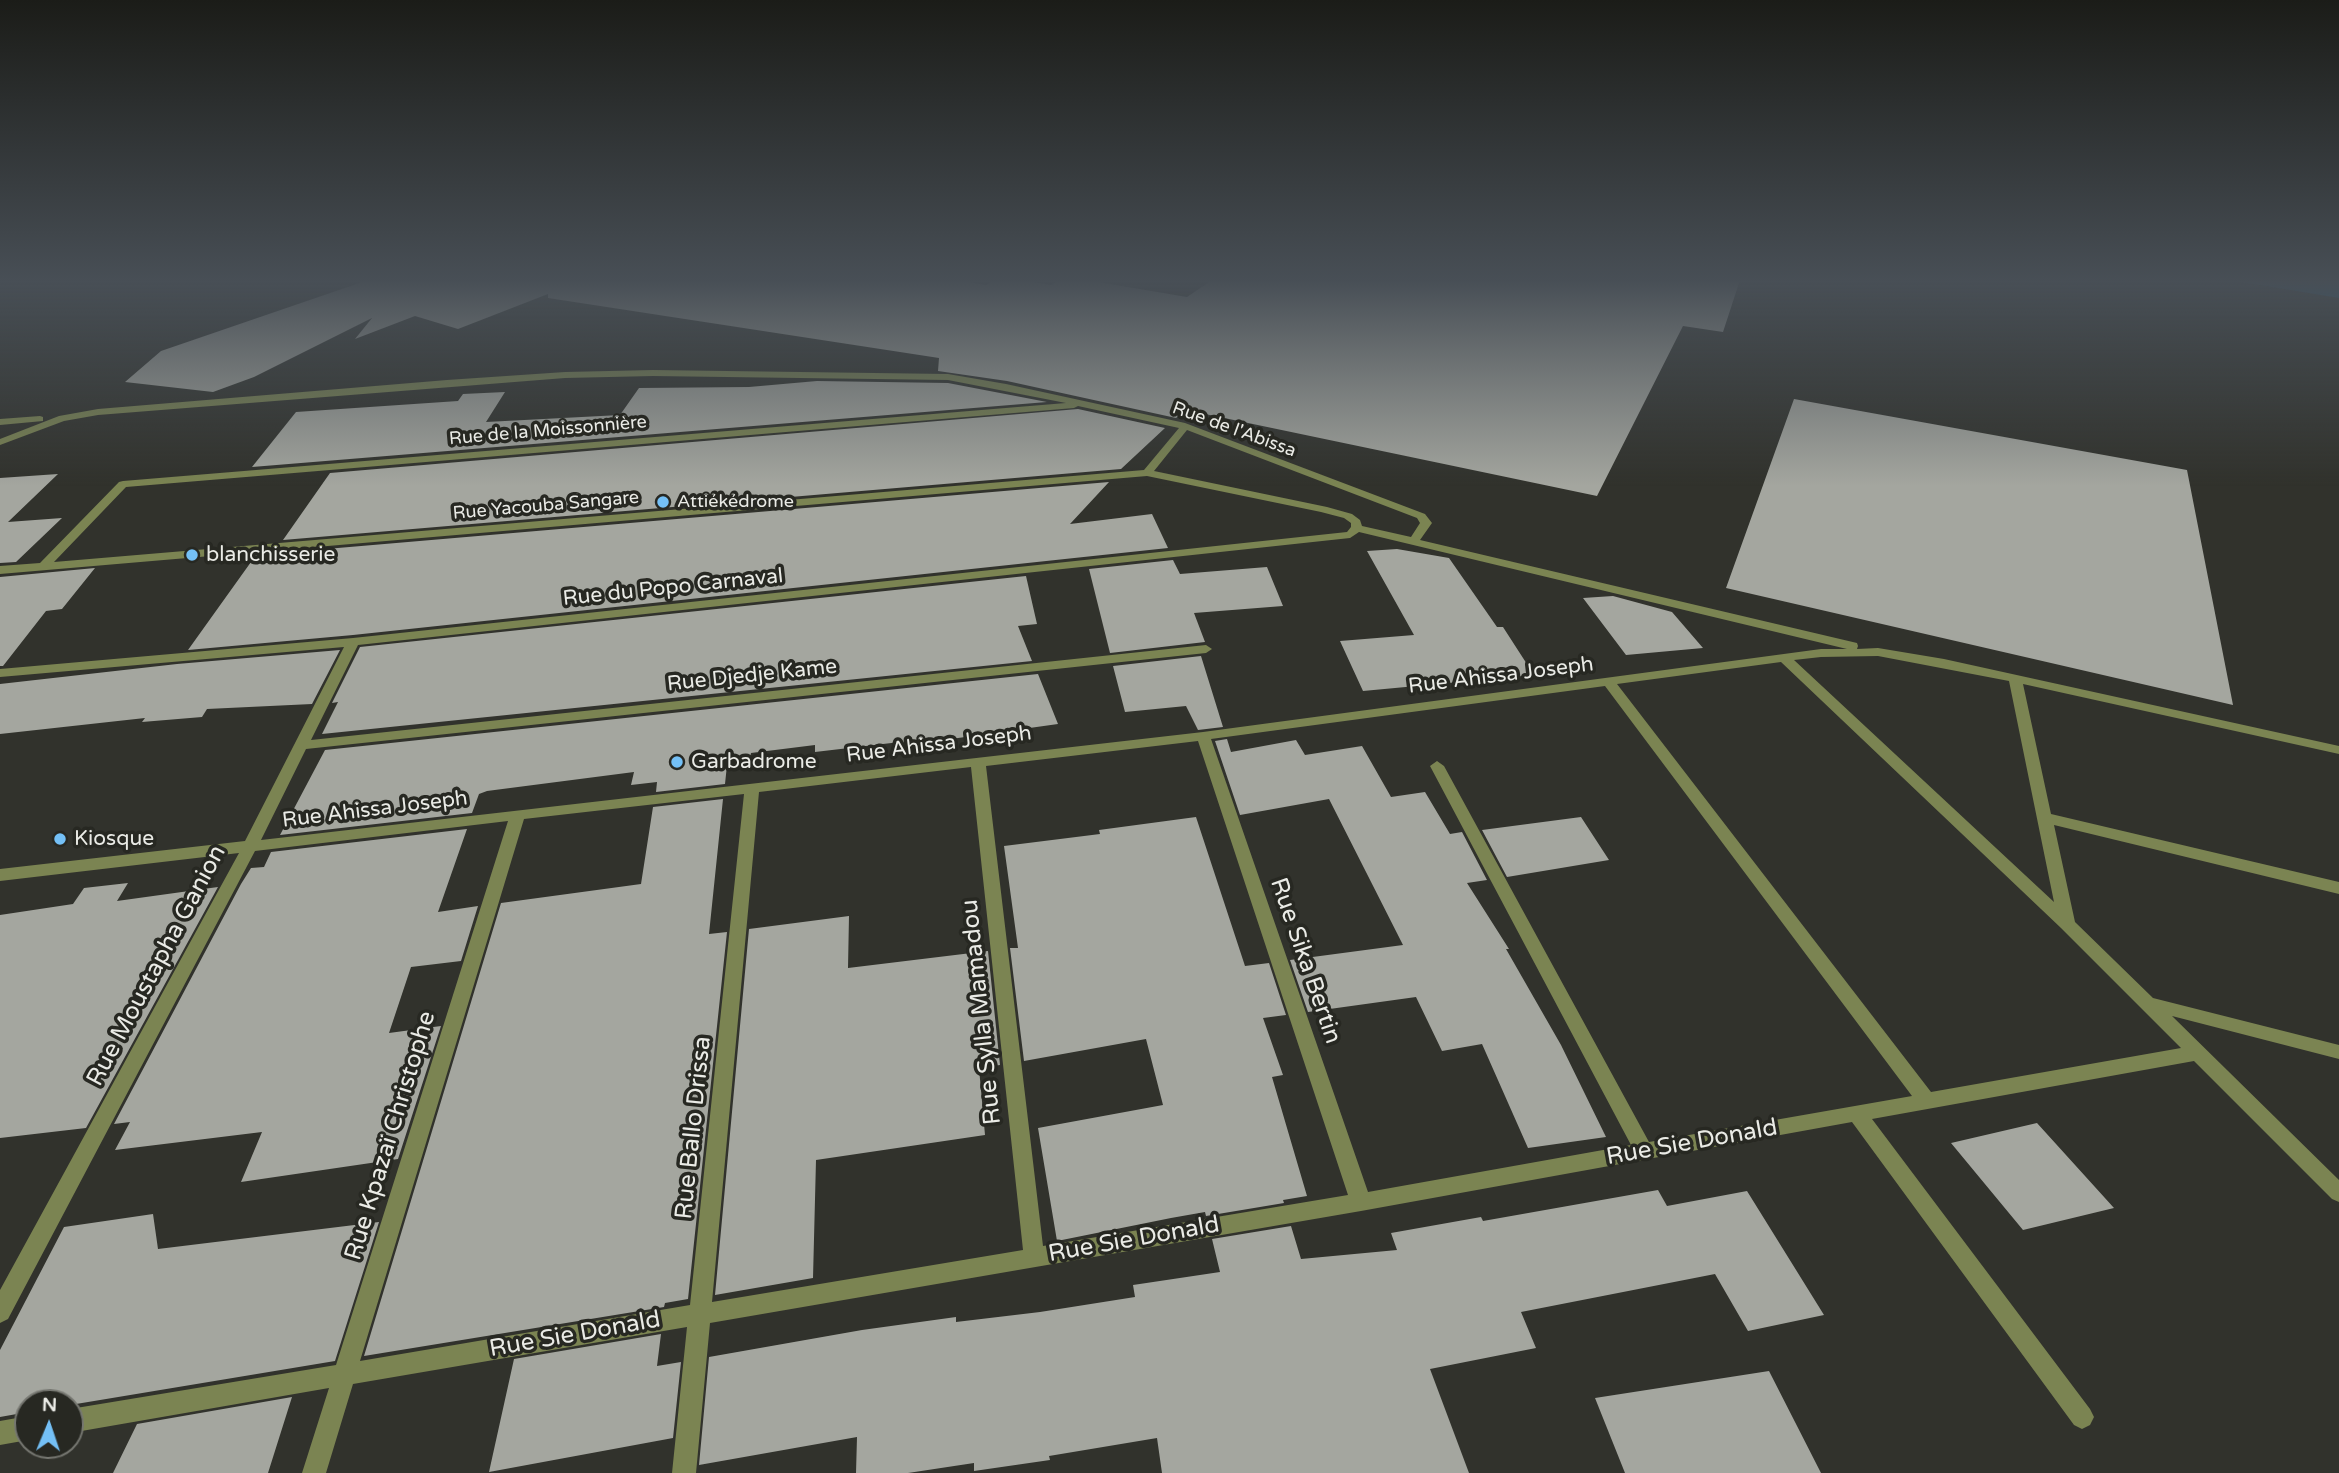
<!DOCTYPE html>
<meta charset="utf-8">
<style>
body{margin:0}
#map{position:relative;width:2339px;height:1473px;overflow:hidden;background:#31322c;font-family:"Varela Round",sans-serif}
canvas{display:block}
.north{position:absolute;left:14px;top:1389px;width:70px;height:70px;box-sizing:border-box;background:#272822;border:2px solid #757670;border-radius:50%;rotate:2deg;font-size:19px;font-weight:700;line-height:28px;text-align:center;color:#eaebe6}
.north::after{content:'';display:block;margin:auto;width:24px;height:32px;background:#74c0f6;clip-path:polygon(50% 0,100% 100%,50% 72%,0 100%)}
</style>
<div id="map">
<canvas width="2339" height="1473"></canvas>
<div class="north">N</div>
</div>
<script>
const ctx = document.querySelector('canvas').getContext('2d');
ctx.lineJoin = 'round';
function fillPath(path, color) {
  ctx.fillStyle = color;
  ctx.fill(path, 'evenodd');
}
function poly(rows) {
  const path = new Path2D();
  for (const r of rows) {
    path.moveTo(r[0], r[1]);
    for (let i = 2; i < r.length; i += 2) path.lineTo(r[i], r[i + 1]);
  }
  return path;
}
function strokePath(path, color, width, dash) {
  ctx.strokeStyle = color;
  ctx.lineWidth = width;
  ctx.lineCap = dash ? 'butt' : 'round';
  ctx.setLineDash(dash || []);
  ctx.stroke(path);
}
function drawText(font, color, halo, rows, align = 'center') {
  ctx.font = font + ' "Varela Round",sans-serif';
  ctx.lineWidth = 7;
  ctx.setLineDash([]);
  ctx.textBaseline = 'middle';
  ctx.strokeStyle = halo;
  ctx.fillStyle = color;
  for (const [text, x, y, turn = 0] of rows) {
    ctx.save();
    ctx.translate(x, y);
    ctx.rotate((+turn || 0) * Math.PI / 180);
    ctx.textAlign = isNaN(turn) ? turn : align;
    if (halo) ctx.strokeText(text, 0, 0);
    ctx.fillText(text, 0, 0);
    ctx.restore();
  }
}
fillPath(poly([
 [2229,280,2339,280,2339,298]
]), '#196491');
fillPath(poly([
 [368,280,956,280,986,285,995,280,1022,280,1051,285,1059,280,1087,280,1187,297,1212,280,1740,280,1723,332,1683,326,1597,496,1186,410,1176,418,1007,381,938,371,939,358,548,298,548,294,458,329,415,316,355,339,372,318,254,377,213,392,125,382,161,351],
 [817,381,948,383,1047,402,252,467,296,412,458,401,463,394,505,392,486,422,620,415,639,388,749,387],
 [1794,399,2187,470,2233,705,1726,588],
 [1078,409,1165,428,1121,469,283,540,330,473],
 [58,474,8,522,62,518,16,562,0,563,0,478],
 [1109,482,1070,524,1152,514,1168,548,353,635,188,650,256,555],
 [1397,549,1449,558,1497,627,1503,627,1534,675,1363,691,1340,641,1414,635,1367,551],
 [1173,560,1180,574,1267,567,1283,606,1194,613,1205,642,1110,653,1089,569],
 [95,568,62,609,46,611,3,666,0,666,0,577],
 [1026,576,1037,624,1018,626,1032,661,322,734,338,702,332,703,360,647],
 [1613,596,1672,612,1703,648,1626,655,1583,598],
 [340,650,312,704,207,709,202,717,142,722,145,718,0,734,0,684,177,664],
 [1201,656,1223,727,1198,730,1186,706,1125,712,1113,666],
 [1038,674,1058,724,901,746,900,742,815,752,815,745,751,753,749,763,727,765,725,784,656,792,657,782,631,785,634,772,487,791,479,794,472,813,280,835,325,750],
 [1227,739,1231,752,1296,740,1305,755,1362,746,1391,797,1425,792,1450,834,1462,832,1487,880,1467,883,1509,949,1506,949,1561,1045,1606,1137,1528,1148,1482,1044,1442,1051,1416,997,1308,1012,1290,960,1403,945,1329,799,1240,815,1215,741],
 [723,799,709,934,727,932,688,1299,665,1303,664,1307,364,1356,501,903,641,884,653,807],
 [1196,817,1245,966,1269,963,1286,1015,1263,1018,1283,1075,1272,1077,1307,1196,1283,1200,1284,1203,1206,1216,1205,1212,1171,1218,1057,1241,1038,1128,1163,1105,1146,1039,1024,1061,1010,948,1018,948,1004,846,1100,834,1099,830],
 [1581,817,1609,860,1507,877,1482,830],
 [467,829,438,912,478,906,461,961,411,967,389,1033,441,1026,398,1159,241,1182,262,1132,115,1150,130,1122,114,1124,241,884,251,868,264,867,271,852],
 [128,883,117,901,218,887,86,1128,0,1138,0,915,73,904,84,888],
 [849,916,848,968,988,951,1000,1065,979,1068,985,1135,816,1160,813,1278,715,1295,749,929],
 [2037,1123,2114,1208,2023,1230,1951,1143],
 [1658,1190,1667,1206,1747,1191,1824,1315,1748,1331,1715,1274,1521,1312,1536,1348,1430,1369,1469,1473,1162,1473,1157,1438,1049,1456,1050,1460,974,1471,974,1463,908,1473,856,1473,857,1437,699,1465,709,1357,862,1330,956,1317,956,1322,1040,1312,1135,1297,1133,1285,1220,1272,1212,1239,1291,1226,1301,1259,1397,1250,1391,1233,1481,1217,1483,1221],
 [153,1214,158,1249,379,1222,335,1361,70,1405,28,1403,28,1412,0,1417,0,1350,64,1227],
 [661,1334,657,1366,681,1362,673,1438,489,1472,514,1359],
 [1769,1371,1821,1473,1625,1473,1595,1398],
 [292,1397,268,1473,113,1473,137,1424]
]), '#a4a69f');
fillPath(poly([
 [653,370,948,374,1006,384,1185,423,1425,514,1432,523,1420,540,1857,643,1858,646,1857,649,1878,648,1944,659,2339,746,2339,754,2023,684,2051,814,2339,882,2339,894,2054,825,2075,922,2153,998,2339,1045,2339,1059,2172,1016,2339,1180,2339,1202,2332,1199,2194,1061,1872,1119,2090,1409,2094,1417,2090,1425,2082,1429,2074,1425,1852,1122,1361,1211,710,1323,696,1473,672,1473,687,1327,353,1384,326,1473,302,1473,329,1388,70,1433,70,1409,336,1365,508,821,255,851,8,1319,0,1323,0,1290,239,853,0,881,0,869,245,841,344,647,0,677,0,669,353,638,1347,532,1351,527,1351,523,1344,518,1321,512,1147,476,0,574,0,566,40,563,119,482,123,481,1066,403,948,380,653,376,565,378,98,415,64,421,0,445,0,439,59,416,98,409,447,380,565,372,653,370],
 [1078,406,1179,428,1144,470,54,562,126,487,1074,408,1078,406],
 [1187,430,1417,518,1420,523,1411,537,1362,526,1360,520,1352,514,1327,507,1154,471,1187,430],
 [1359,532,1847,649,1821,649,1203,732,261,840,306,749,1206,653,1212,649,1206,645,311,740,358,645,1350,538,1359,532],
 [1878,656,2009,681,2054,902,1794,660,1821,657,1878,656],
 [1781,662,2061,928,2181,1048,1931,1092,1617,684,1781,662],
 [1605,686,1912,1096,1649,1142,1444,766,1437,761,1430,766,1631,1145,1368,1192,1211,739,1605,686],
 [1198,741,1348,1195,1043,1246,986,766,1198,741],
 [971,767,1023,1250,712,1302,759,792,971,767],
 [744,794,690,1305,360,1361,524,819,744,794],
 [40,416,43,417,43,421,0,425,0,419,40,416],
 [28,1416,28,1440,0,1445,0,1421,28,1416]
]), '#7b8452');
const sky = ctx.createLinearGradient(0, 0, 0, 486);
sky.addColorStop(0, '#1b1c18');
sky.addColorStop(0.58, '#484f56');
sky.addColorStop(1, '#484f5600');
ctx.fillStyle = sky;
ctx.fillRect(0, 0, 2339, 486);
for (const [x, y, r, color] of [
 [663,502,7,"#74c0f6"],
 [192,555,7,"#74c0f6"],
 [677,762,7,"#74c0f6"],
 [60,839,7,"#74c0f6"]
]) {
  const dot = new Path2D();
  dot.arc(x, y, r, 0, 2 * Math.PI);
  ctx.fillStyle = color;
  ctx.fill(dot);
  strokePath(dot, '#272822', 2.5);
}
drawText('18px', '#eaebe6', '#272822', [
 ["Rue de l'Abissa",1234,430,20],
 ["Rue de la Moissonnière",548,431,-5],
 ["Rue Yacouba Sangare",546,506,-5]
]);
drawText('18px', '#eaebe6', '#272822', [
 ["Attiékédrome",677,502]
], 'left');
drawText('21px', '#eaebe6', '#272822', [
 ["blanchisserie",206,555],
 ["Garbadrome",691,762],
 ["Kiosque",74,839]
], 'left');
drawText('21px', '#eaebe6', '#272822', [
 ["Rue du Popo Carnaval",673,588,-6],
 ["Rue Djedje Kame",752,676,-6],
 ["Rue Ahissa Joseph",1501,676,-7],
 ["Rue Ahissa Joseph",939,745,-7],
 ["Rue Ahissa Joseph",375,810,-7]
]);
drawText('24px', '#eaebe6', '#272822', [
 ["Rue Sika Bertin",1305,961,71],
 ["Rue Moustapha Ganion",157,966,-62],
 ["Rue Sylla Mamadou",982,1012,-96],
 ["Rue Ballo Drissa",694,1128,-84],
 ["Rue Kpazaï Christophe",391,1136,-73],
 ["Rue Sie Donald",1692,1143,-10],
 ["Rue Sie Donald",1134,1240,-10],
 ["Rue Sie Donald",575,1335,-10]
]);
</script>
